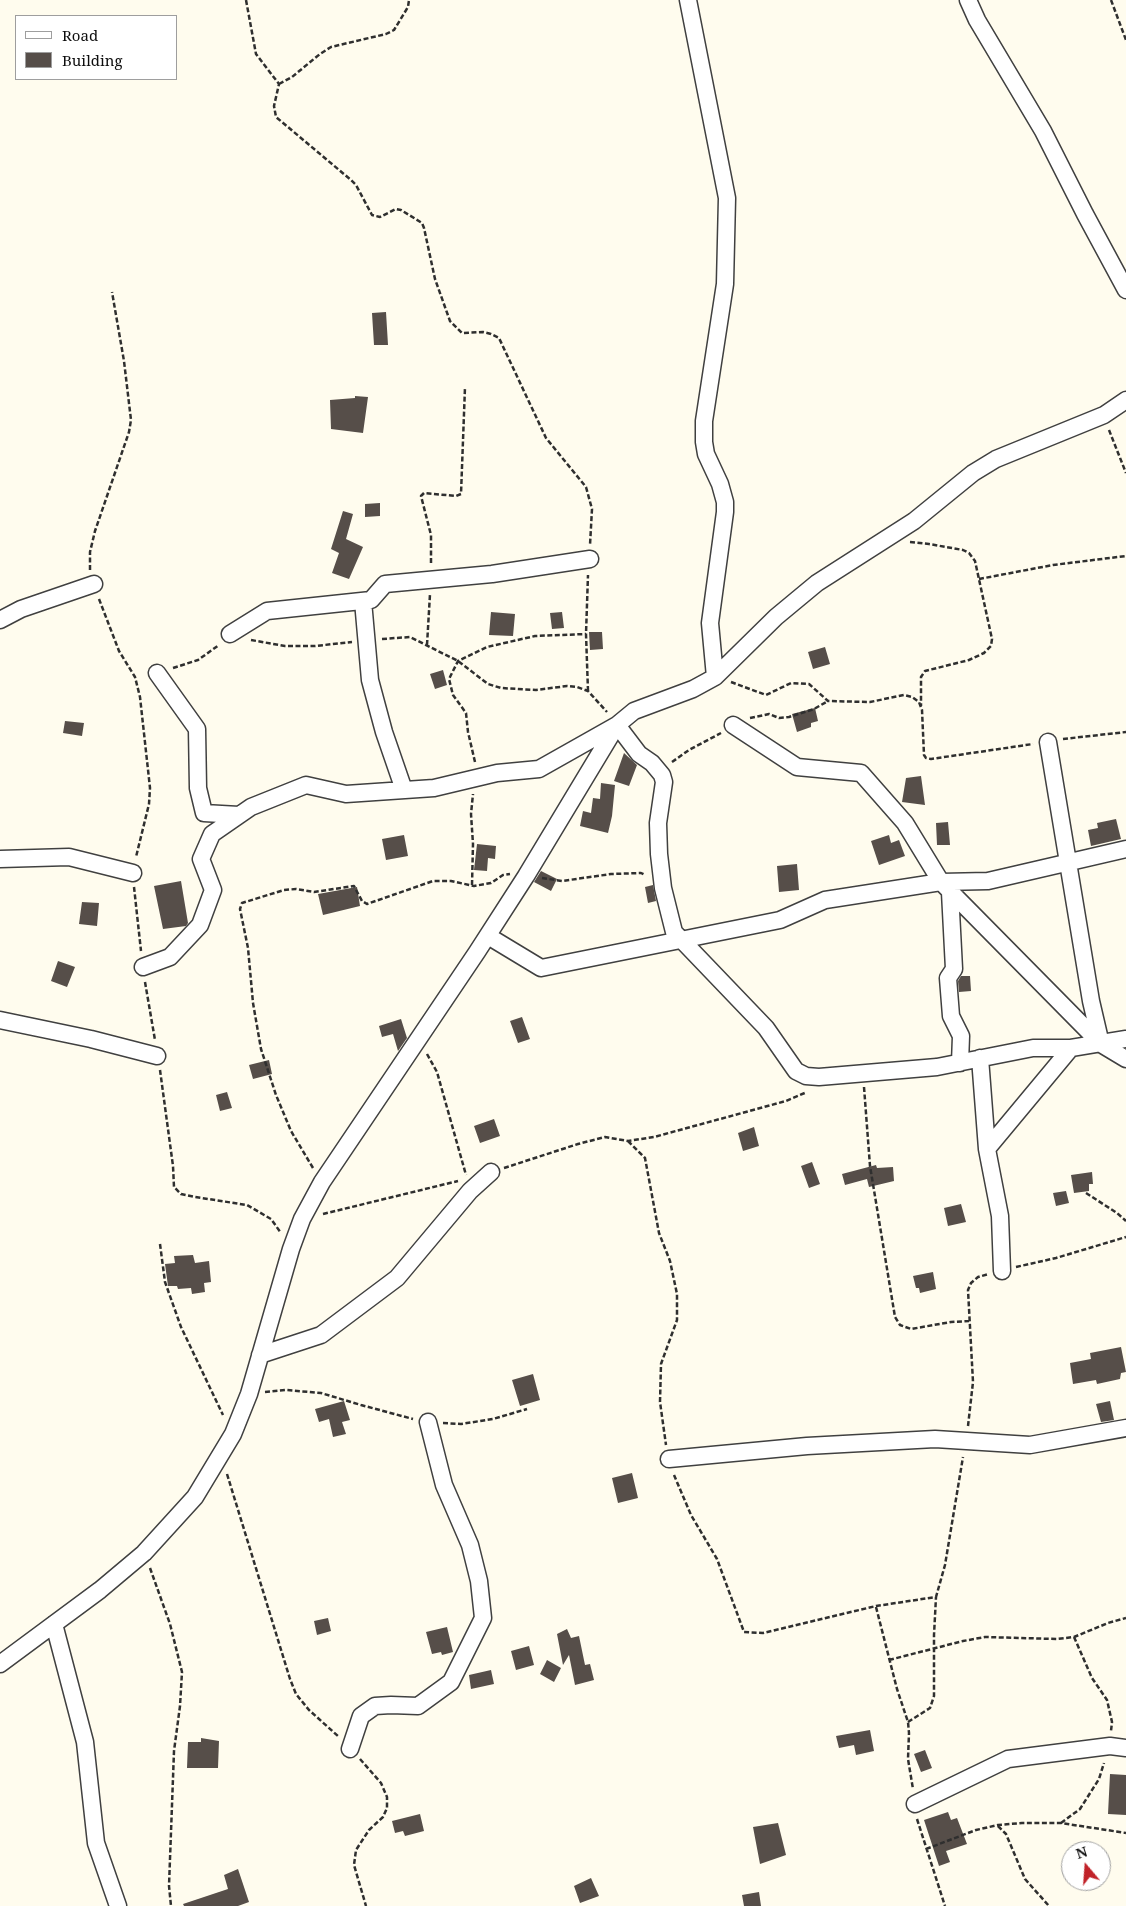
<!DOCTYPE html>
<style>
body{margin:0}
#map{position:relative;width:1126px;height:1906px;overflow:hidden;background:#fffcee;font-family:"Noto Serif",serif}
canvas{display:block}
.legend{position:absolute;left:15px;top:15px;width:162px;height:65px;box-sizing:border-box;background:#fff;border:1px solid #9e9e9e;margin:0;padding:6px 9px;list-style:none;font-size:15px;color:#0d0d0d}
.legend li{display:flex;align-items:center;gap:10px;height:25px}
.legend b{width:25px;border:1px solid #9e9e9e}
.north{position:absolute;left:1061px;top:1841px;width:50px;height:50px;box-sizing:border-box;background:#fff;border:1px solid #9e9e9e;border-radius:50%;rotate:342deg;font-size:14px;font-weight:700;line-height:20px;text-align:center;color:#0d0d0d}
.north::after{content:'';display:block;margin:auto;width:18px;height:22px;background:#c12229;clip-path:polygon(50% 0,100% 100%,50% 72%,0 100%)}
</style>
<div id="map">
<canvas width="1126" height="1906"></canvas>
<ul class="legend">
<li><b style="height:6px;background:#fff"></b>Road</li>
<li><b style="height:14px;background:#564e49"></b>Building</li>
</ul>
<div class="north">N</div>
</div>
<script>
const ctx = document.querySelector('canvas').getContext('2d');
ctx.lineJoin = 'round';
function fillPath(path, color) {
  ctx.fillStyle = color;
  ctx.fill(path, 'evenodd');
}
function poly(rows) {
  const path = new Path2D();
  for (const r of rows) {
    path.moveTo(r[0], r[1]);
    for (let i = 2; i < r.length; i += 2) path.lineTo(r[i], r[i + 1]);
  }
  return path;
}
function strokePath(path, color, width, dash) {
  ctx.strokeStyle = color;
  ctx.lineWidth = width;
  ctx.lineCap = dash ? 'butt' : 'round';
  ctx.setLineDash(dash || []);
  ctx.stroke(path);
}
fillPath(poly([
 [386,312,388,345,374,345,372,313],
 [355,396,368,397,363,433,331,429,330,400,355,398],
 [380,503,380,516,365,517,365,504],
 [343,511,353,514,346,539,363,547,349,579,332,573,339,553,331,549],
 [491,612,515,614,513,636,489,635],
 [562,612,564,628,552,629,550,613],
 [589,632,602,632,603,649,590,650],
 [825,647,830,664,813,669,808,652],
 [443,670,447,685,435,689,430,674],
 [815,708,818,721,811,723,811,727,797,732,792,714],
 [65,721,84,723,82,736,63,733],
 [624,753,637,765,629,786,614,781],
 [921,776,925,805,902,802,906,778],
 [601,783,615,785,612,816,608,833,580,826,583,811,591,813,593,798,600,799],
 [1116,819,1121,839,1091,846,1088,830,1098,828,1097,823],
 [948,822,950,845,937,845,936,823],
 [404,835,408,856,386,860,382,839],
 [889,835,891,843,899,840,905,856,879,865,871,841],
 [477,844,496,846,495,859,488,858,487,871,474,870],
 [797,864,799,890,779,892,777,866],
 [541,871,557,879,551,891,534,882],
 [181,881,188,923,186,926,163,929,154,886],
 [653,885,656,901,648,903,645,887],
 [357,887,360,906,323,915,318,894],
 [82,902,99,903,97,926,79,924],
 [58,961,75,967,67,987,51,981],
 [961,976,970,976,971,991,959,992,958,981],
 [522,1017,530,1039,518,1043,510,1021],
 [401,1019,407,1038,398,1051,393,1034,382,1037,379,1026],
 [269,1060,272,1074,253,1079,249,1065],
 [227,1092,232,1108,220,1111,216,1095],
 [494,1119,500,1136,480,1143,474,1126],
 [754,1127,759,1146,743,1151,738,1133],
 [812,1162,820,1184,809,1188,801,1166],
 [876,1165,877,1168,893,1167,894,1181,869,1187,867,1179,845,1185,842,1174],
 [1092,1172,1093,1184,1089,1184,1089,1191,1074,1193,1071,1175],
 [1066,1191,1069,1203,1056,1206,1053,1193],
 [961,1204,966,1222,948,1226,944,1208],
 [193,1255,195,1263,209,1261,211,1282,204,1283,205,1292,192,1294,191,1288,178,1289,177,1286,168,1286,165,1264,175,1263,174,1256],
 [933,1272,936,1289,920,1293,919,1288,916,1288,913,1276],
 [1121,1347,1126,1372,1121,1373,1120,1379,1097,1384,1096,1380,1073,1384,1070,1363,1091,1359,1090,1353],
 [533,1374,540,1400,520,1406,512,1380],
 [344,1401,350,1420,342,1422,346,1434,333,1437,329,1419,319,1422,315,1409],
 [1110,1401,1114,1420,1101,1422,1096,1404],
 [632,1473,638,1498,618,1503,612,1478],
 [328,1618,331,1631,317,1635,314,1621],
 [447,1627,453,1652,442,1655,441,1652,432,1654,426,1632],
 [567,1629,571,1638,579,1636,585,1665,590,1664,594,1680,575,1685,569,1655,563,1665,557,1634],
 [529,1646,534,1665,516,1670,511,1651],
 [547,1660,561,1668,554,1682,540,1674],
 [491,1670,494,1684,471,1689,469,1675],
 [870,1730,874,1751,856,1755,854,1745,839,1748,836,1736],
 [201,1738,219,1741,218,1768,187,1768,188,1742,201,1742],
 [925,1750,932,1768,921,1772,914,1754],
 [1110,1774,1126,1775,1126,1815,1108,1814],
 [948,1812,951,1820,957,1818,967,1844,946,1851,950,1862,939,1866,924,1820],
 [420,1814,424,1831,405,1836,403,1831,395,1833,392,1821],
 [778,1823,786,1855,760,1864,753,1827],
 [238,1869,249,1902,238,1906,184,1906,183,1904,228,1889,224,1875],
 [591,1878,599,1896,580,1903,574,1886],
 [759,1892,761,1906,744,1906,742,1895]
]), '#564e49');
const street = poly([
 [688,0,727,198,725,284,704,421,704,442,706,454,720,484,725,502,725,512,710,623,715,677],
 [968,0,977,20,1043,131,1085,214,1126,290],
 [363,601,370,680,384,732,404,790],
 [0,620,21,609,94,584],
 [230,634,267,611,371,600,385,584,492,574,590,559],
 [157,673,197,729,198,788,204,813,239,815],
 [733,725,797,767,861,773,905,823,941,882,1101,1044,1126,1059],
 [1048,742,1091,1001,1101,1044],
 [0,859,69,857,133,873],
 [950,892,954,969,948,978,951,1016,961,1036,960,1063],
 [488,936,541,968,780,920,825,900,941,882,988,881,1126,849],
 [143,967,170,957,200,925,213,890,201,859,212,834,251,807,306,785,346,794,434,788,497,773,539,769,617,725,639,754,652,763,662,775,664,782,658,823,659,854,663,888,674,932,766,1028,796,1071,806,1076,819,1077,937,1067,1033,1048,1071,1048,1126,1039],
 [0,1020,91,1039,157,1056],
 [980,1058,987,1149,1000,1216,1002,1271],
 [987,1149,1071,1048],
 [260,1355,321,1335,397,1278,470,1191,491,1172],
 [669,1459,807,1446,935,1439,1030,1445,1126,1428],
 [54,1624,85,1742,96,1843,118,1906],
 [0,1664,100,1590,144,1553,195,1497,233,1434,249,1394,291,1249,302,1219,322,1182,477,952,526,876,617,725,634,711,693,689,715,677,776,617,817,583,914,521,973,473,996,459,1104,415,1126,400],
 [350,1749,361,1716,375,1706,391,1705,418,1706,451,1682,483,1618,479,1581,470,1545,444,1485,428,1422],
 [915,1804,1008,1759,1110,1746,1126,1748]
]);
strokePath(street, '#404040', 19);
strokePath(poly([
 [246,0,256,54,279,84,274,106,276,117,351,180,356,185,372,215,380,217,396,209,401,210,422,223,424,228,435,279,450,321,462,333,483,332,491,334,499,338,546,438,586,487,592,509,590,545],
 [1111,0,1126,40],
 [279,84,292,77,320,54,331,47,386,34,394,30,408,7,409,0],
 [1109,430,1126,473],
 [910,542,929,544,963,550,969,553,975,561,992,639,991,646,984,653,969,660,925,671,921,677,921,706],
 [431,563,431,535,421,496,424,493,456,496,461,494,465,387],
 [90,570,90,552,95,531,129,432,131,420,124,361,112,292],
 [979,579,1053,565,1126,556],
 [99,599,119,651,135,677,140,697,150,788,149,804,136,857],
 [382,639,410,637,458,661,488,684,501,688,536,690,567,686,577,687,588,691,607,712],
 [251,640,285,646,315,646,352,642],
 [427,645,430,594],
 [173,668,198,660,219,645],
 [731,682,766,695,791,683,809,684,828,701,870,702,904,695,912,697,919,702,922,710,924,755,926,758,931,759,1033,744],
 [588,691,586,634,588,575],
 [750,718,769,714,779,718,789,717,814,709,828,701],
 [1063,739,1126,732],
 [475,762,468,732,466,713,453,695,449,679,458,661,487,647,535,636,586,634],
 [672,762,689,750,721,733],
 [542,878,562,881,611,874,641,873,645,875],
 [472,885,473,844,471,814,473,794],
 [134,887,141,951],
 [145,982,155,1040],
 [427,1054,437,1072,466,1175],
 [160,1070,173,1166,174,1187,181,1194,195,1197,247,1205,271,1219,281,1233],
 [864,1087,870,1166,895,1317,900,1325,911,1329,951,1322,969,1321],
 [628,1141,645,1158,659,1233,670,1261,677,1294,677,1320,661,1364,660,1402,666,1445],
 [313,1168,291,1131,276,1095,261,1049,253,1003,248,948,240,909,242,903,284,890,296,889,314,892,354,886,362,901,367,904,433,881,451,881,474,886,491,883,503,875,510,874],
 [504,1168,578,1144,605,1137,628,1141,654,1137,786,1101,807,1092],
 [1086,1193,1117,1213,1126,1221],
 [323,1214,458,1181],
 [160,1244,165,1282,181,1327,223,1415],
 [1016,1267,1056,1258,1126,1237],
 [265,1392,286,1390,321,1393,361,1405,413,1419],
 [443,1423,461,1424,493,1419,527,1409],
 [968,1426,973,1382,968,1290,971,1283,978,1277,989,1274],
 [227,1474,290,1679,296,1694,309,1710,339,1737],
 [674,1475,691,1515,717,1559,744,1632,763,1633,876,1606,936,1597,945,1565,963,1457],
 [150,1568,170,1624,182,1672,180,1706,174,1751,169,1886,171,1906],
 [876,1607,897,1689,908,1722,909,1733,908,1759,913,1789],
 [1074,1637,1092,1678,1107,1700,1112,1722,1111,1731],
 [889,1660,963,1641,985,1637,1057,1639,1074,1637,1108,1623,1126,1618],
 [908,1722,930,1708,934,1696,934,1635,936,1597],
 [360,1759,381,1783,387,1797,387,1808,383,1817,369,1830,356,1850,354,1865,366,1906],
 [917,1819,945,1906],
 [1061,1823,1080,1809,1099,1779,1104,1763],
 [998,1826,1006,1834,1025,1879,1049,1906],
 [926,1849,976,1830,998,1825,1022,1823,1061,1823,1126,1833]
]), '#2f2f2f', 2.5, [5, 2.5]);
strokePath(street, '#fff', 16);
</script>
